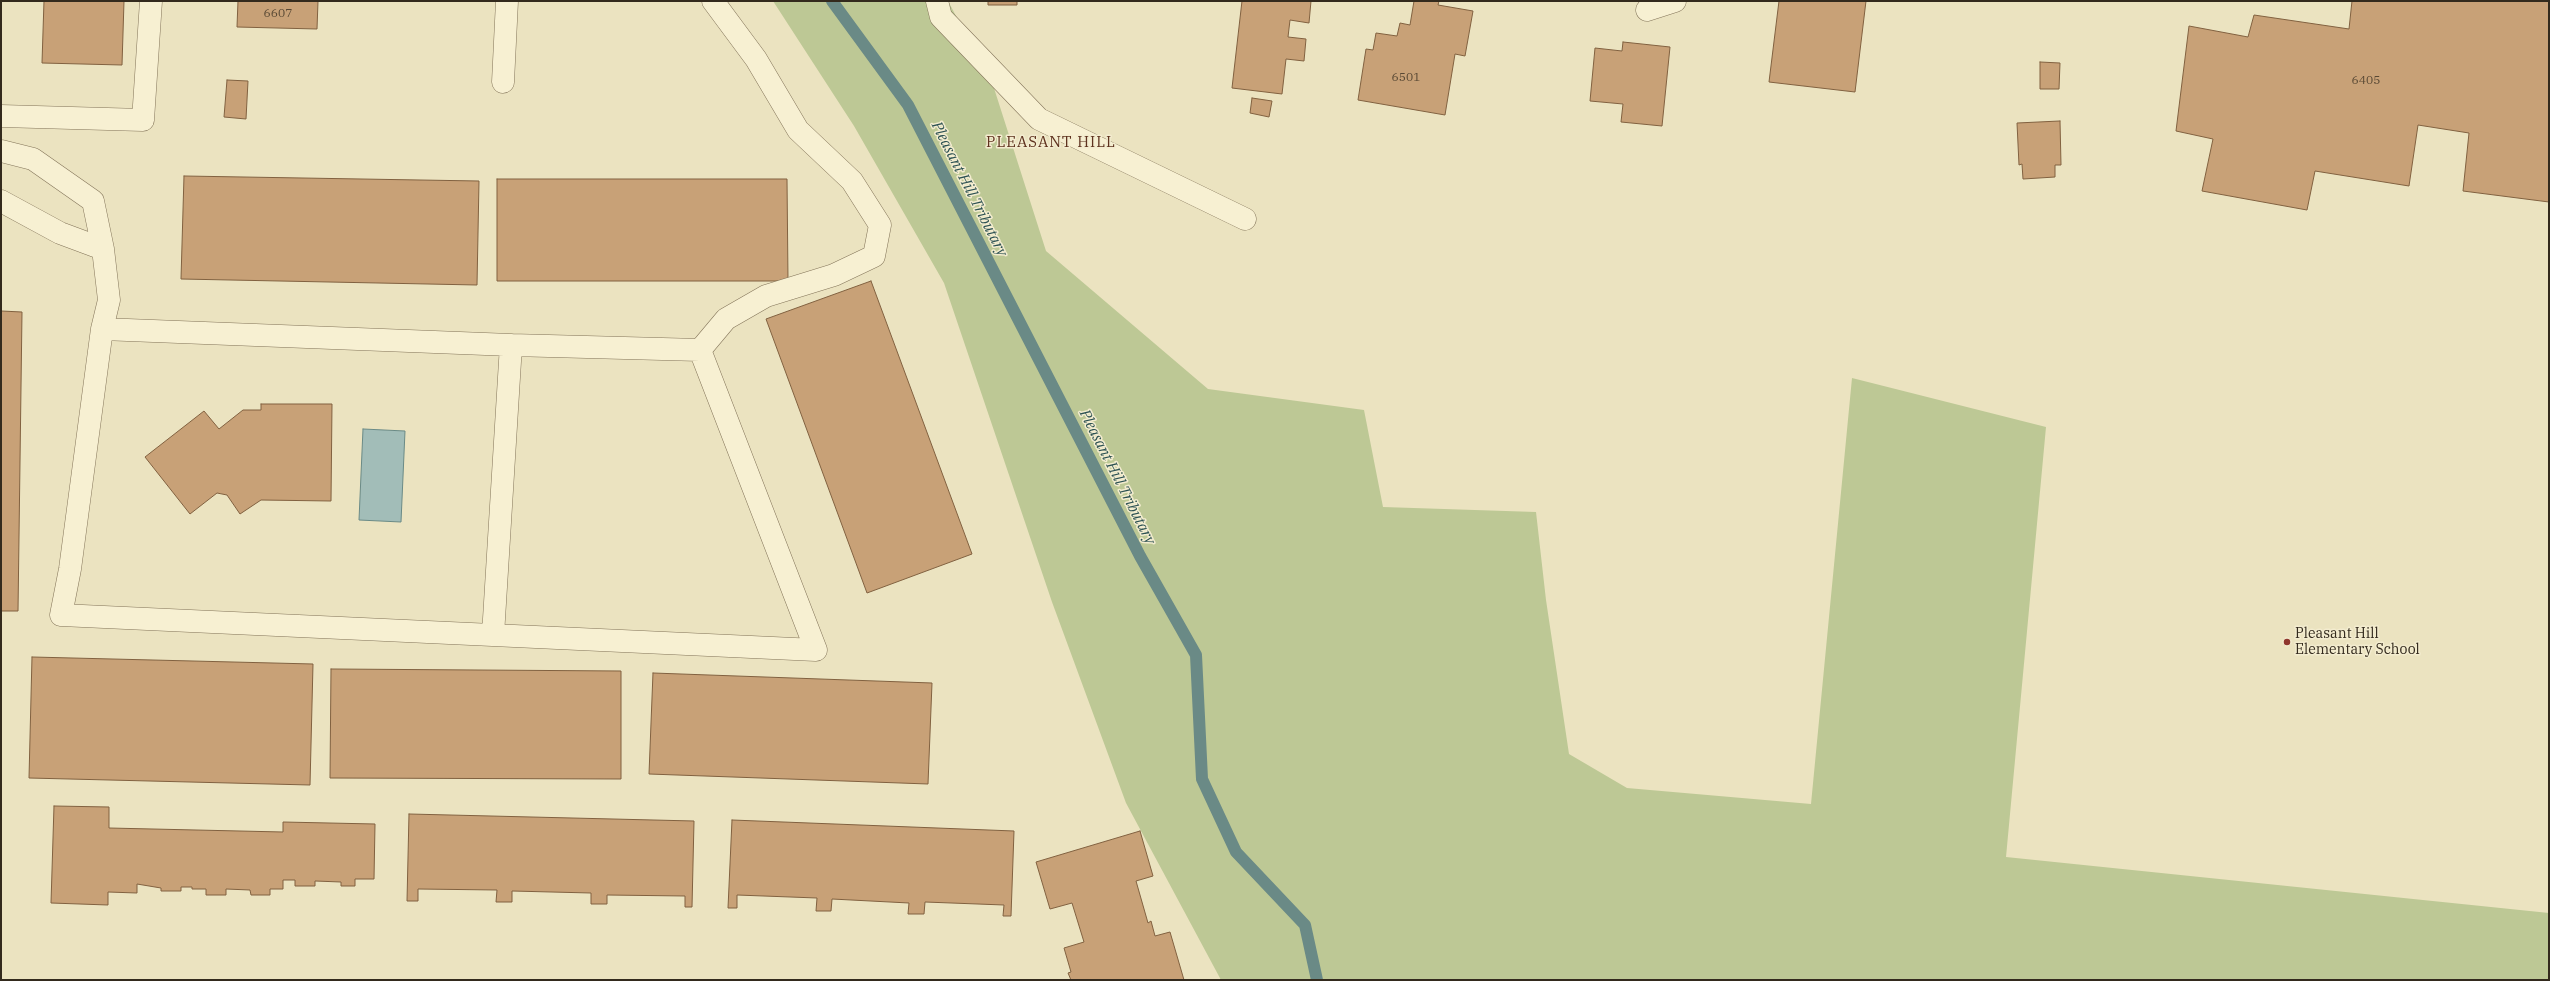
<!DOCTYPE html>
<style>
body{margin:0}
#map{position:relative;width:2550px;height:981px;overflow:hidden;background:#ebe3c0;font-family:"IBM Plex Serif",serif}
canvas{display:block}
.frame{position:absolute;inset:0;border:2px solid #332a1d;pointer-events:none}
</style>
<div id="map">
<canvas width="2550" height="981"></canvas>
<div class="frame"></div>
</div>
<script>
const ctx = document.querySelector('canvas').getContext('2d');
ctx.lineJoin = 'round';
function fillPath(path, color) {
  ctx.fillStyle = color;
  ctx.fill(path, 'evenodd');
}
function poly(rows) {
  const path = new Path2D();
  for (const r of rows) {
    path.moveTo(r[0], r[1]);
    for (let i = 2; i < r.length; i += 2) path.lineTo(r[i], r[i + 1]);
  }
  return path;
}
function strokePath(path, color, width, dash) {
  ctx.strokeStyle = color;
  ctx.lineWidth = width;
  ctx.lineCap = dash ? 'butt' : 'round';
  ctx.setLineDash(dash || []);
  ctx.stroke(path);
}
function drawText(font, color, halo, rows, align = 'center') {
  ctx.font = font + ' "IBM Plex Serif",serif';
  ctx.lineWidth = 3;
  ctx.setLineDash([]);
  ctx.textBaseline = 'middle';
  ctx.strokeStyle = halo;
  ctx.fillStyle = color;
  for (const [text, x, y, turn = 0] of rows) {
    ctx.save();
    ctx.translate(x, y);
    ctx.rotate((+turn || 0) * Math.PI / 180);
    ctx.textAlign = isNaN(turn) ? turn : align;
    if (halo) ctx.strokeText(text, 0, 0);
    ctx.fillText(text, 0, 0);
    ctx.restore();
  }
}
fillPath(poly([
 [773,1,948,1,993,85,1046,251,1208,389,1364,410,1383,507,1536,512,1546,600,1569,754,1627,788,1811,804,1852,378,2046,427,2006,857,2549,913,2549,980,1221,980,1126,803,1052,602,944,283,854,126]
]), '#bdc895');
const water = poly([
 [363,429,405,431,401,522,359,520,363,429]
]);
fillPath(water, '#a2bdb8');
strokePath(water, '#6a8a86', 1);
strokePath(poly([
 [832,1,908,105,1140,556,1196,655,1202,779,1236,852,1305,925,1317,980]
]), '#6a8a86', 12);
const building = poly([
 [44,1,124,1,122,65,42,63,44,1],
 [238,1,318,1,317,29,237,27,238,1],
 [988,1,1017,1,1017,5,988,5,988,1],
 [1242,1,1311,1,1309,23,1290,20,1288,37,1306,39,1304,61,1286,59,1282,94,1232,88,1242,1],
 [1414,1,1439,1,1438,5,1473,11,1465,56,1455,54,1445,115,1358,100,1366,49,1373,50,1376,33,1397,36,1400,23,1410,25,1414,1],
 [1779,1,1866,1,1855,92,1769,82,1779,1],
 [2352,1,2549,1,2549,202,2463,191,2469,133,2418,125,2409,186,2315,171,2307,210,2202,191,2213,139,2176,131,2189,26,2248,37,2254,15,2349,29,2352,1],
 [1623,42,1670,47,1662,126,1621,122,1623,104,1590,101,1595,48,1622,51,1623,42],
 [2040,62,2060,63,2059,89,2040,89,2040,62],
 [227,80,248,81,246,119,224,117,227,80],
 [1252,98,1272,101,1269,117,1250,113,1252,98],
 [2060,121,2061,165,2055,165,2055,177,2023,179,2022,164,2019,165,2017,123,2060,121],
 [184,176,479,181,477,285,181,279,184,176],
 [497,179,787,179,788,281,497,281,497,179],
 [871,281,972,554,867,593,766,319,871,281],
 [1,311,22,312,18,611,1,611,1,311],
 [261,404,332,404,331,501,261,500,240,514,227,495,217,493,190,514,145,457,204,411,219,429,243,410,261,410,261,404],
 [32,657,313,664,310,785,29,778,32,657],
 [331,669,621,671,621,779,330,778,331,669],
 [653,673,932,683,928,784,649,774,653,673],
 [54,806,109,807,109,828,283,832,283,822,375,824,374,879,355,879,355,886,341,886,341,882,315,881,315,886,295,886,295,880,283,880,283,889,270,889,270,895,251,895,250,890,226,889,226,895,206,895,206,889,192,889,192,887,181,887,181,891,161,891,161,888,137,884,137,893,108,892,108,905,51,903,54,806],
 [409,814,694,821,692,907,685,907,685,896,607,895,607,904,591,904,591,893,512,891,512,902,496,902,497,890,418,889,418,901,407,901,409,814],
 [732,820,1014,831,1011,916,1003,916,1004,905,925,902,924,914,908,914,909,903,832,899,831,911,816,911,817,898,737,895,737,908,728,908,732,820],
 [1140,831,1153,876,1136,881,1148,923,1151,921,1155,936,1170,932,1184,980,1071,980,1068,973,1071,972,1064,948,1084,942,1072,903,1050,909,1036,862,1140,831]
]);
fillPath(building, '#c8a177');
strokePath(building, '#816140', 1);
const minor = poly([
 [937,1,941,17,1039,119,1245,219],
 [1647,10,1675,1],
 [503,82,507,1],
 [1,116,143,120,151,1],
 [1,151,33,159,93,201,103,249,109,300,102,329,70,569,61,615,816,650,700,350,511,345,102,329],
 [1,201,60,233,103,249],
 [700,350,726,319,766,296,834,275,874,256,880,225,852,181,798,130,756,59,713,1],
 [493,635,511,345]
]);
strokePath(minor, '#837459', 23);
strokePath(minor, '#f7f0d2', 22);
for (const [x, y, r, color] of [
 [2287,642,4,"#8f362c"]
]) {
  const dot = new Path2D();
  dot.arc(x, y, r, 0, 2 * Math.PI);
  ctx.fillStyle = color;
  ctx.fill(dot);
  strokePath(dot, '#f3eccf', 1.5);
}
drawText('12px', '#584834', null, [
 ["6607",278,14],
 ["6501",1406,78],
 ["6405",2366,81]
]);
drawText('14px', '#332a1d', '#f3eccf', [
 ["Pleasant Hill",2295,634],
 ["Elementary School",2295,650]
], 'left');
ctx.letterSpacing = '1px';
drawText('15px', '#5e321e', '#f3eccf', [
 ["PLEASANT HILL",1051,143]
]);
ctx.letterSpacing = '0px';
drawText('italic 15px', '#2c5152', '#f3eccf', [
 ["Pleasant Hill Tributary",969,189,63],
 ["Pleasant Hill Tributary",1117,477,63]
]);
</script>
